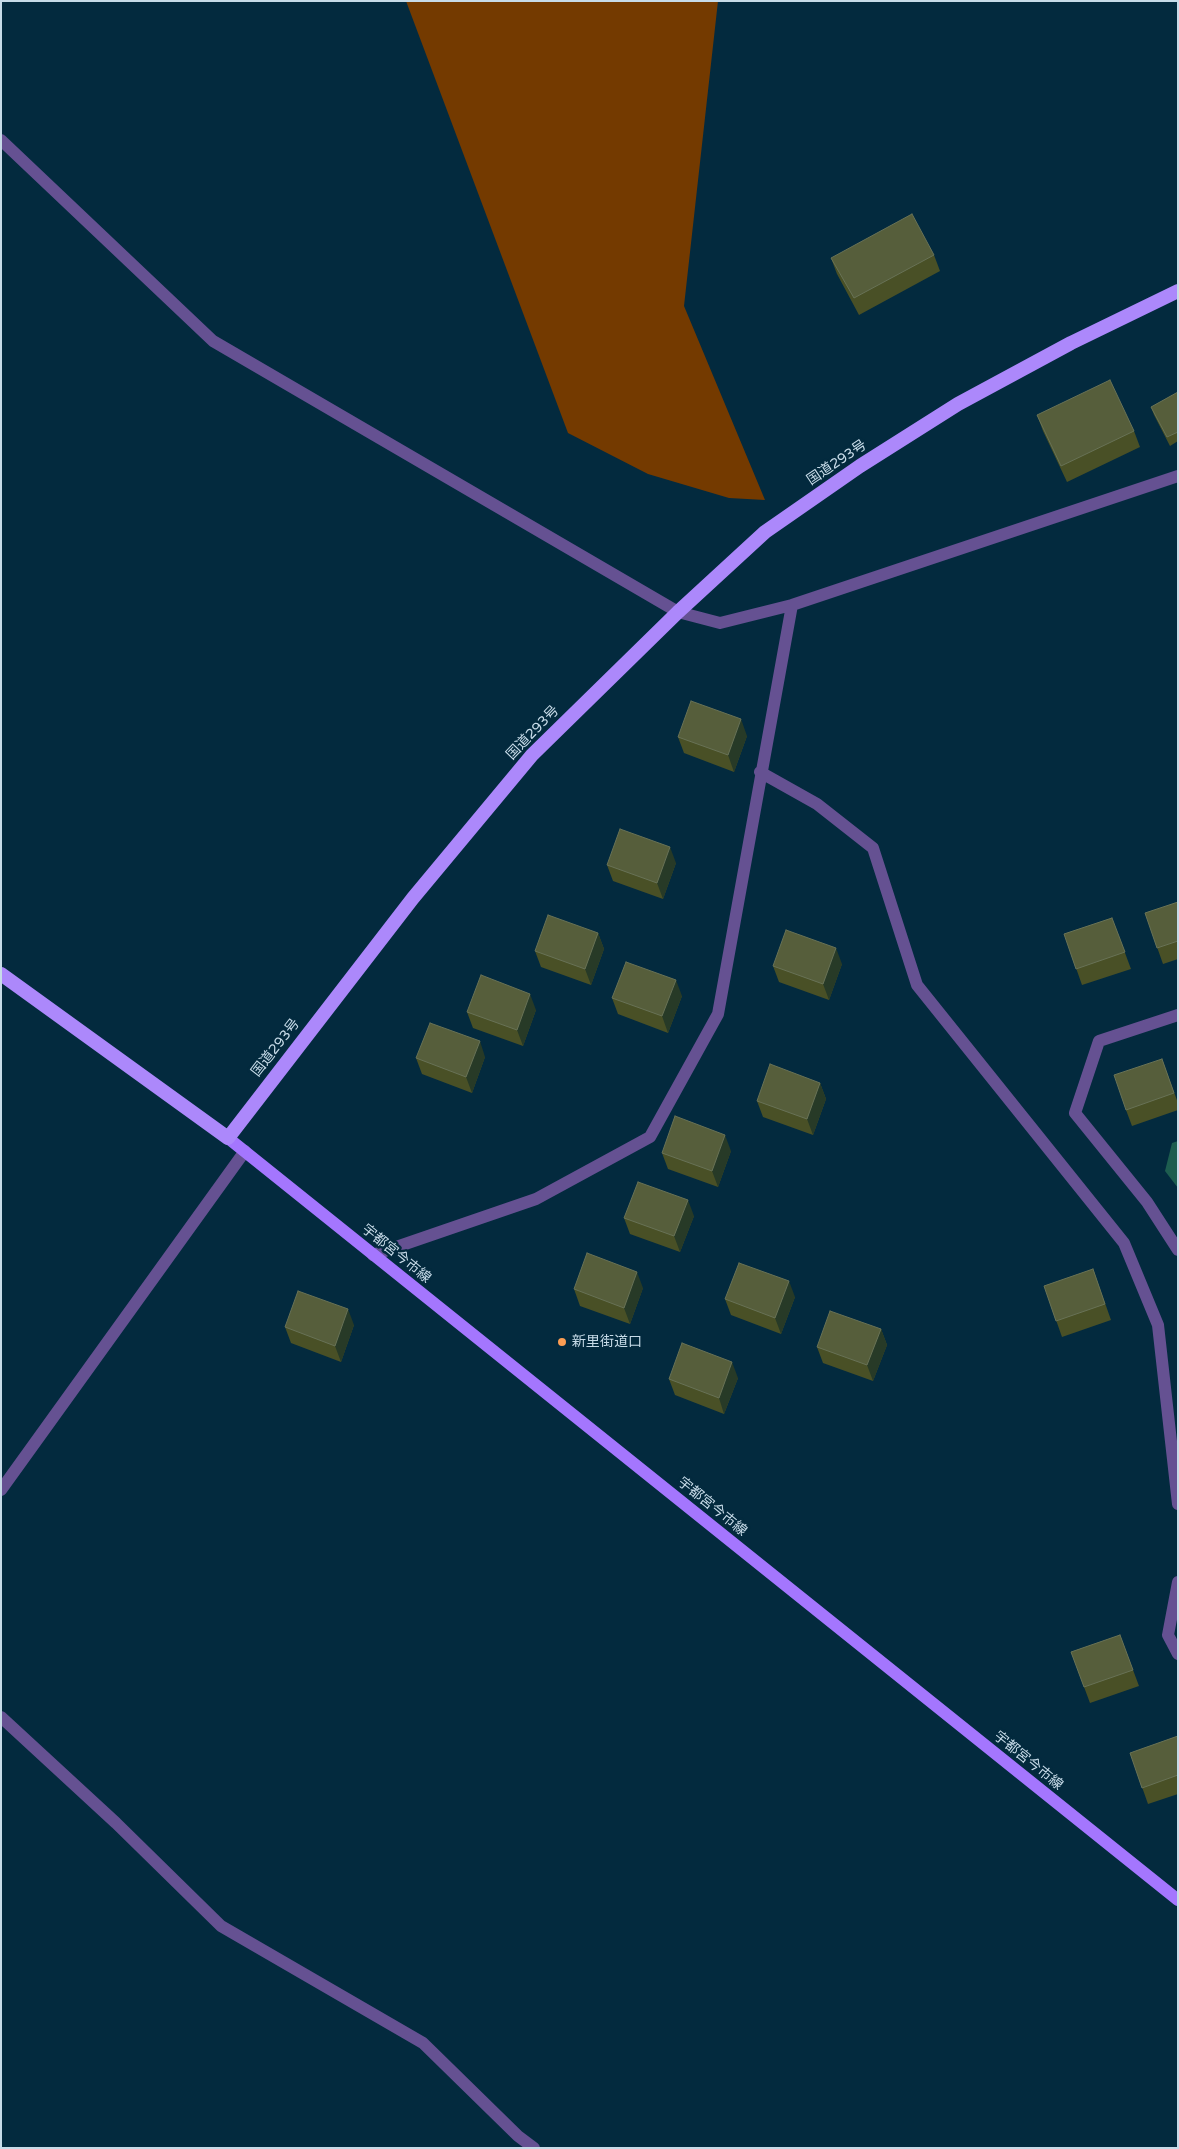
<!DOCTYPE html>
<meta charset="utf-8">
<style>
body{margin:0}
#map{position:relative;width:1179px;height:2149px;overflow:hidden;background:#032a3e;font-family:"Varela Round",sans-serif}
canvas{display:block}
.frame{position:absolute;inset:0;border:2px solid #c7dbe8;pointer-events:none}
</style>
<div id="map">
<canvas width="1179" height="2149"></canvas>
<div class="frame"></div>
</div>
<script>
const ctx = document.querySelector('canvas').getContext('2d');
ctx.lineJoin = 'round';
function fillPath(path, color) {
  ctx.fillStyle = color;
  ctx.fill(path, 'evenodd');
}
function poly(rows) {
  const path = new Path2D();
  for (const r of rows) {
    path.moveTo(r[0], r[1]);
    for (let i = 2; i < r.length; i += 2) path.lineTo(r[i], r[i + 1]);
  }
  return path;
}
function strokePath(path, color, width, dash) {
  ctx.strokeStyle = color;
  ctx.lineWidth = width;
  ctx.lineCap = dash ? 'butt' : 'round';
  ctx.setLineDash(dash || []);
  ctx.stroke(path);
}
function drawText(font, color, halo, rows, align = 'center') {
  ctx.font = font + ' "Varela Round","Noto Sans JP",sans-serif';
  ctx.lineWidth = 5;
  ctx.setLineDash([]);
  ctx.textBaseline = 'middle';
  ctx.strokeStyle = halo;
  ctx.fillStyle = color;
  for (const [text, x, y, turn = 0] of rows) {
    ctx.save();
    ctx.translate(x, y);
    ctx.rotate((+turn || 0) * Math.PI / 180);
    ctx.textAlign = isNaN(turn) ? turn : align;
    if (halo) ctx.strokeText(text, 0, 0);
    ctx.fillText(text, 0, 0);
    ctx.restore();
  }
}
fillPath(poly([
 [406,1,718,1,684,306,765,500,729,498,648,474,568,433]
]), '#743a00');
fillPath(poly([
 [1178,1141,1178,1188,1165,1171,1172,1143]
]), '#1d5d4f');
strokePath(poly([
 [1,140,213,341,678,612,720,623,792,605,1178,476],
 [760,772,817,804,873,848,917,985,1124,1243,1158,1325,1178,1504],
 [1178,1015,1099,1041,1075,1113,1147,1202,1178,1250],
 [373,1255,536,1199,650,1137,718,1014,792,605],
 [1,1490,245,1151],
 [1178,1582,1168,1635,1178,1654],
 [1,1717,116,1823,221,1926,423,2043,518,2136,534,2148]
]), '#655192', 12);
strokePath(poly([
 [228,1138,1178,1900]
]), '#a476fe', 12);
strokePath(poly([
 [1,974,228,1138,413,898,532,755,678,612,765,532,860,466,958,404,1071,343,1178,291]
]), '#ac88fb', 14);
fillPath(poly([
 [934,255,940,271,859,315,837,274,831,258],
 [1178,392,1178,441,1170,446,1154,415,1151,407],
 [1037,415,1134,431,1140,447,1067,482,1043,431],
 [747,736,734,772,684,753,678,737],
 [676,863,663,899,613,881,607,865],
 [1178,902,1178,959,1163,964,1145,913],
 [1112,918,1131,969,1082,985,1064,934],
 [598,933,604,949,591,985,541,967,535,951],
 [842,964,829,1000,779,982,773,966],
 [682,996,668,1033,618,1014,612,998],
 [536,1010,523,1046,473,1028,467,1012],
 [485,1057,472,1093,422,1074,416,1058],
 [1162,1059,1178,1103,1178,1110,1132,1126,1126,1110],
 [820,1083,826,1099,813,1135,763,1117,757,1101],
 [731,1151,718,1187,668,1169,662,1153],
 [694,1216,680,1252,630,1234,624,1218],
 [1093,1269,1111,1320,1062,1337,1044,1286],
 [643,1288,630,1324,580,1306,574,1289],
 [795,1297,781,1334,731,1315,725,1299],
 [354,1325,341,1362,291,1343,285,1327],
 [881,1329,887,1345,873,1381,823,1363,817,1347],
 [738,1378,724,1414,675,1395,669,1379],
 [1120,1635,1139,1686,1090,1703,1071,1652],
 [1178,1736,1178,1794,1148,1804,1130,1753]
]), '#495026');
fillPath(poly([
 [741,719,747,736,734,772,728,755],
 [670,847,676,863,663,899,657,883],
 [598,933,604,949,591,985,585,969],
 [836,948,842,964,829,1000,823,984],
 [676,980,682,996,668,1033,662,1016],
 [530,994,536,1010,523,1046,517,1030],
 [480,1041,485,1057,472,1093,466,1077],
 [820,1083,826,1099,813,1135,807,1119],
 [725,1135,731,1151,718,1187,712,1171],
 [688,1200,694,1216,680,1252,674,1236],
 [637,1272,643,1288,630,1324,624,1308],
 [789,1281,795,1297,781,1334,775,1318],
 [348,1309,354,1325,341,1362,335,1346],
 [881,1329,887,1345,873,1381,867,1365],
 [732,1362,738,1378,724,1414,719,1398]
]), '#273a27');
const building = poly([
 [912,214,934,255,854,298,831,258,912,214],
 [1110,380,1134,431,1061,466,1037,415,1110,380],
 [1178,392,1178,432,1167,437,1151,407,1178,392],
 [691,701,741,719,728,755,678,737,691,701],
 [620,829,670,847,657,883,607,865,620,829],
 [1178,902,1178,941,1157,948,1145,913,1178,902],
 [548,915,598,933,585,969,535,951,548,915],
 [1112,918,1125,952,1076,969,1064,934,1112,918],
 [786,930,836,948,823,984,773,966,786,930],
 [626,962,676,980,662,1016,612,998,626,962],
 [481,975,530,994,517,1030,467,1012,481,975],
 [430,1023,480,1041,466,1077,416,1058,430,1023],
 [1162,1059,1174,1093,1126,1110,1114,1075,1162,1059],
 [770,1064,820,1083,807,1119,757,1101,770,1064],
 [675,1116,725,1135,712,1171,662,1153,675,1116],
 [638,1182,688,1200,674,1236,624,1218,638,1182],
 [587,1253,637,1272,624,1308,574,1289,587,1253],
 [739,1263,789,1281,775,1318,725,1299,739,1263],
 [1093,1269,1105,1304,1056,1321,1044,1286,1093,1269],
 [298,1291,348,1309,335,1346,285,1327,298,1291],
 [830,1311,881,1329,867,1365,817,1347,830,1311],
 [682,1343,732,1362,719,1398,669,1379,682,1343],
 [1120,1635,1133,1670,1084,1687,1071,1652,1120,1635],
 [1178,1736,1178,1775,1142,1788,1130,1753,1178,1736]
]);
fillPath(building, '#565e3b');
strokePath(building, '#687256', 1);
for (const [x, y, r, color] of [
 [562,1342,5,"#fc9d53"]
]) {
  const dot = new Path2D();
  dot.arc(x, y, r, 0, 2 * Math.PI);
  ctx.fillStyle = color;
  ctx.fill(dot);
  strokePath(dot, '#032a3e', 2);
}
drawText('14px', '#c7dbe8', '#032a3e', [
 ["国道293号",837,463,-34],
 ["国道293号",533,733,-46],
 ["国道293号",276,1048,-52],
 ["宇都宮今市線",396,1254,39],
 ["宇都宮今市線",712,1507,39],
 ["宇都宮今市線",1028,1761,39]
]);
drawText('14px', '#c7dbe8', '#032a3e', [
 ["新里街道口",572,1342]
], 'left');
</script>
